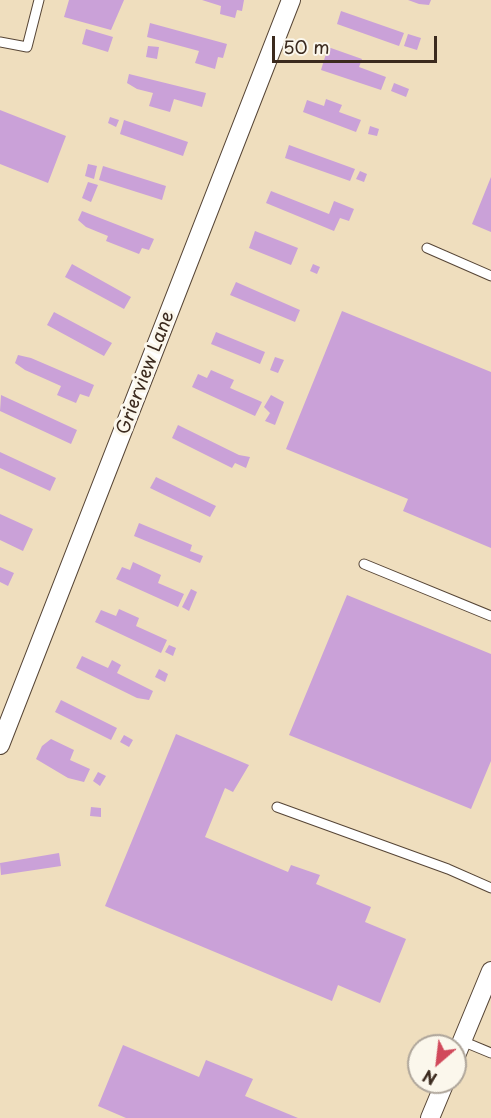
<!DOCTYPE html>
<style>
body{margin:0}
#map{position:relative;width:491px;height:1118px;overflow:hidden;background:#efdebe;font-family:"Playpen Sans",sans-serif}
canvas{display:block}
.north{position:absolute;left:407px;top:1034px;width:60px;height:60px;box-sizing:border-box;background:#fbf7ec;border:2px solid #aea59a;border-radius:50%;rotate:208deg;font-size:16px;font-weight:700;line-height:24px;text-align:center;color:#3b2a1e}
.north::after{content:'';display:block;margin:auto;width:21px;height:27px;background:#d1495b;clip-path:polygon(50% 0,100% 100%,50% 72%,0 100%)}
.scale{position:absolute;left:272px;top:36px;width:165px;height:27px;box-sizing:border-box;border:3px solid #3b2a1e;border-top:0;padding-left:8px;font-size:18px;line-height:21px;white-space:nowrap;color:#3b2a1e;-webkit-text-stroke:4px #fbf7ec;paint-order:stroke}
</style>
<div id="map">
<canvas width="491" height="1118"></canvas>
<div class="north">N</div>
<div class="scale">50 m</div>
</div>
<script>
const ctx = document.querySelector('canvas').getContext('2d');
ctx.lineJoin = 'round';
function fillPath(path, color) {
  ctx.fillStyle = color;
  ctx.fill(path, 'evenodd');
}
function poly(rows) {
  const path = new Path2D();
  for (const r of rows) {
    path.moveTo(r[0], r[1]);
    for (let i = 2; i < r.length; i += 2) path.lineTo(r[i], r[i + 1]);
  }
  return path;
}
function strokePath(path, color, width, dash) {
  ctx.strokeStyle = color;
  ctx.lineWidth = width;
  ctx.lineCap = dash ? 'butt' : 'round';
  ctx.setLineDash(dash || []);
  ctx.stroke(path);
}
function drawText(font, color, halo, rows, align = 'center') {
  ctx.font = font + ' "Playpen Sans",sans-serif';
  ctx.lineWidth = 6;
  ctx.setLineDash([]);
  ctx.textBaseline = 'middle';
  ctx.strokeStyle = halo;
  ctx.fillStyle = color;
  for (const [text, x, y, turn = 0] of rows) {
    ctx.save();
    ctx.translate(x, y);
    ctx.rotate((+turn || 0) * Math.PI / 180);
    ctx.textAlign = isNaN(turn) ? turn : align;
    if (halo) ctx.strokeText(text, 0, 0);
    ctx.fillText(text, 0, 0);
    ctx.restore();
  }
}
fillPath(poly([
 [69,0,124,0,111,30,64,17],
 [202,0,244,0,242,11,237,10,235,18,220,14,221,6],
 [408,0,431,0,429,5,419,4],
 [341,11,404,33,399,46,337,24],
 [150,23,227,44,223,58,218,57,215,69,195,63,199,51,147,37],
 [86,29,113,37,108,52,82,44],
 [408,34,421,38,417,50,404,46],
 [148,46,159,47,157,59,146,57],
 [328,47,362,59,359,67,386,77,381,90,321,70],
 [129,74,206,93,202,107,174,99,170,112,149,106,153,93,137,89,127,83],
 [394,83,409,89,406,97,391,91],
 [326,99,342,105,339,112,361,120,356,132,303,112,307,100,324,106],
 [0,110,66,136,48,183,0,164],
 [110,117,119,120,116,127,108,123],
 [124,120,188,142,183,156,120,134],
 [370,126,379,129,377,136,368,134],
 [289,145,355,169,350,181,285,158],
 [88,164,97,166,94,179,85,176],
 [103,166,166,186,162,200,99,180],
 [360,171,367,174,364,182,356,179],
 [491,177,491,232,472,224],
 [88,182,98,185,91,202,82,198],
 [271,191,329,214,334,201,354,209,349,221,340,218,334,231,266,203],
 [82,211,154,239,149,250,142,248,139,254,106,241,108,236,86,227,78,220],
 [255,231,298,248,291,265,249,248],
 [72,264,131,297,124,309,65,277],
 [313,264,320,267,317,274,310,271],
 [236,282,300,310,295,322,230,295],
 [342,311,491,372,491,548,403,511,408,499,286,449],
 [54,312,112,343,104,356,47,325],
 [216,332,265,352,260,364,211,344],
 [18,355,31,358,94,385,89,397,80,394,76,403,57,395,61,386,25,370,15,363],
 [275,357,284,360,278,373,270,370],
 [211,370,234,380,230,388,262,402,255,416,192,387,198,374,207,378],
 [1,395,77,430,71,444,0,411],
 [271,395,284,402,275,425,265,421,270,413,264,407],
 [178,425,239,455,250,457,246,468,235,463,232,468,172,438],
 [0,452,56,478,50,491,0,468],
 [156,477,216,506,210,517,150,488],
 [0,514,33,529,23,551,0,540],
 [139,523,192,545,190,551,203,556,200,563,134,536],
 [133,562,161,575,158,583,184,594,178,607,116,579,122,567,130,570],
 [0,567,14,573,8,586,0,582],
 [191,589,197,592,189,611,182,607],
 [347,595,491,654,491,761,471,809,289,735],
 [119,609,139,618,136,626,167,640,161,653,95,622,101,610,116,616],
 [169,645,176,648,173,656,165,652],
 [82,656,108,668,112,660,121,665,117,673,153,691,149,700,137,698,76,668],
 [159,669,168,674,165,682,155,677],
 [61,700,117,728,111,740,55,712],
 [176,734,249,765,233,792,225,788,205,837,288,872,291,865,320,875,316,884,371,907,365,922,406,939,380,1003,338,985,332,1001,105,906],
 [124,735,133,740,129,747,120,742],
 [51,739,74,750,70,760,90,769,84,782,68,778,36,759,42,746],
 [98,772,106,776,100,786,93,781],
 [91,807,101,808,101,817,90,816],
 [59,853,61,866,1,875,0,863],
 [123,1045,199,1077,206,1060,253,1079,245,1096,298,1118,126,1118,98,1106]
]), '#caa1d8');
const lane = poly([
 [0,42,27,47,39,0],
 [427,248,491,276],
 [364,564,491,616],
 [277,807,448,869,491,888],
 [462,1041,491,1053]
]);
const street = poly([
 [0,745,291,0],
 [455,1058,491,971],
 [430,1118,445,1082]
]);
strokePath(lane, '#564536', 11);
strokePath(street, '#564536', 20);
strokePath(lane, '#fff', 9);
strokePath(street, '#fff', 18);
drawText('18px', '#3b2a1e', '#fbf7ec', [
 ["Grierview Lane",146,373,-69]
]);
</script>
